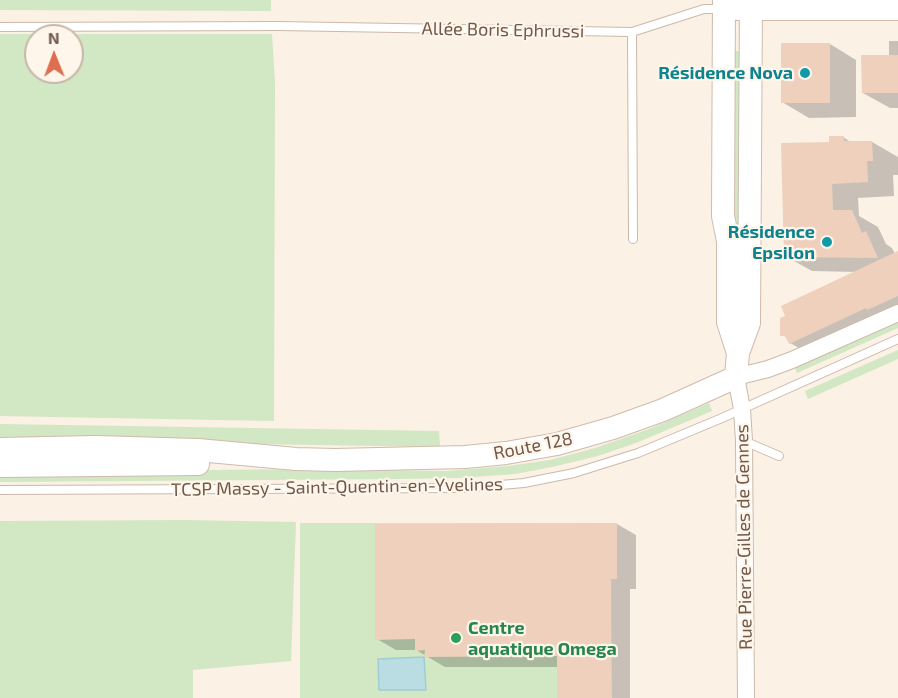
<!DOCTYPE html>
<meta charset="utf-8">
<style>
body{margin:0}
#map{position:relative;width:898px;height:698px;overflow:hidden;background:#fbf1e4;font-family:"Exo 2",sans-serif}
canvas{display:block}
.north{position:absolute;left:24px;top:24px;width:60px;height:60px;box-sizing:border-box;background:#fef6ea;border:2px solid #c6b7aa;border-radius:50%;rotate:359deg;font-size:16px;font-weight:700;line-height:24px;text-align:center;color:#71584b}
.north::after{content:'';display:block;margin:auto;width:21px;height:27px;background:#dd6e50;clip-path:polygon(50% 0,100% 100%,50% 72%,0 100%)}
</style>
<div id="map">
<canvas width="898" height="698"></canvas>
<div class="north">N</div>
</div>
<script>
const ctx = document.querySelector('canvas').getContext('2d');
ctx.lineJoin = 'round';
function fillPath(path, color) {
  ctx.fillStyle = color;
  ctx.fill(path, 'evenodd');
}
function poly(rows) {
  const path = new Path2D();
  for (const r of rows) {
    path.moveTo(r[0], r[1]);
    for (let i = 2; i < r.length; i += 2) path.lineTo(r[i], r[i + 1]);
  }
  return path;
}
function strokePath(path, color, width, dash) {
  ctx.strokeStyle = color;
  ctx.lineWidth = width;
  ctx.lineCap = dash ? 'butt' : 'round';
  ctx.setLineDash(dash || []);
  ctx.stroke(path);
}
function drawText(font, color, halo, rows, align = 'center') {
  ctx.font = font + ' "Exo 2",sans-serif';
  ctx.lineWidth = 4.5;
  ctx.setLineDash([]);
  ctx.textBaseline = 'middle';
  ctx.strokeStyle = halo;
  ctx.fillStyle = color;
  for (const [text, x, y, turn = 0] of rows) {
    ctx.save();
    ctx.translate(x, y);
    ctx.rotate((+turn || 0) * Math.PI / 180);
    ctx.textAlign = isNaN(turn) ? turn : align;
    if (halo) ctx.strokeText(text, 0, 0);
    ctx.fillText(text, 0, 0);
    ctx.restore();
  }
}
fillPath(poly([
 [0,0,271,0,271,11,0,10],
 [0,34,272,34,275,82,274,421,0,416],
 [36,36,72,36,72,72,36,72],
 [729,51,744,51,744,313,729,218],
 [898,319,898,328,797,373,794,366],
 [898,350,898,359,808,399,805,391],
 [709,403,712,411,636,443,598,456,552,467,515,474,458,478,398,479,0,482,0,472,1,472,315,469,446,471,508,466,550,460,595,448,649,429],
 [0,424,439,431,440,447,0,440],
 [185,520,296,522,291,661,193,670,193,698,0,698,0,521],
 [300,523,617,523,617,579,611,579,612,698,300,698]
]), '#d2e7c3');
const water = poly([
 [424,657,426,690,379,690,378,659,424,657]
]);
fillPath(water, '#badde3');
strokePath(water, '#a1ccd4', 1.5);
fillPath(poly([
 [889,41,898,41,898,108,890,108,863,93,889,57],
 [830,44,856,60,856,117,809,118,782,102],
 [843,137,852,143,872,142,898,157,898,175,893,175,894,196,858,198,859,216,878,227,886,244,892,248,895,254,898,253,898,322,895,324,893,323,817,358,790,343,788,338,782,335,857,272,812,271,785,256,831,143],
 [617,524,636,535,636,589,630,589,630,698,559,698,559,667,445,667,416,650,396,650,377,639]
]), '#0003');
fillPath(poly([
 [781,43,830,43,830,103,781,103],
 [861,55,898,55,898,93,862,93],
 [829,136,844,136,844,141,872,141,873,161,867,161,868,182,832,184,833,210,852,210,862,233,866,231,878,258,784,257,781,143,829,142],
 [898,251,898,296,867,310,866,308,789,344,785,336,780,336,780,318,785,316,781,306],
 [617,523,617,579,611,579,612,698,557,698,557,656,424,657,425,650,415,651,415,639,375,640,375,524]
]), '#eed0bd');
const lane = poly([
 [0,27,279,26,632,32,704,9,722,9],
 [632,32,633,239],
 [744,441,779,456],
 [0,490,465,488,524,483,574,473,638,453,722,418,898,339]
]);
const street = poly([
 [746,698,744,441,742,409,736,377,768,369,792,360,898,313]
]);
const secondary = poly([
 [724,0,723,216,728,241,728,322,738,353],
 [738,9,898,9],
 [0,449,95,447,198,450,296,459,335,460,465,457,506,453,557,444,613,428,663,410,736,377,738,353,749,323,751,0],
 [0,466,198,464]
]);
strokePath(lane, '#cbb9ab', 10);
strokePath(street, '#cbb9ab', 18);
strokePath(secondary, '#d0bbac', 24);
strokePath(lane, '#fff', 8);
strokePath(street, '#fff', 16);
strokePath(secondary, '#fff', 22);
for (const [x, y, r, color] of [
 [805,73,6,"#0f9aa8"],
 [827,242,6,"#0f9aa8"],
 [456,638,6,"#2e9e5b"]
]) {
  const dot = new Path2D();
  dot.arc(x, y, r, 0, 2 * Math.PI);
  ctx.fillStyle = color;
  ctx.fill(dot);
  strokePath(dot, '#fef6ea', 2);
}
drawText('18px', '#71584b', '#fef6ea', [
 ["Allée Boris Ephrussi",503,30,1],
 ["Route 128",533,446,-11],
 ["TCSP Massy - Saint-Quentin-en-Yvelines",337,487,-1],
 ["Rue Pierre-Gilles de Gennes",744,537,-91]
]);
drawText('bold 18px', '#0d838f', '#fef6ea', [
 ["Résidence Nova",793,73],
 ["Résidence",815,232],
 ["Epsilon",815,253]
], 'right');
drawText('bold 18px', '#27864d', '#fef6ea', [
 ["Centre",468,628],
 ["aquatique Omega",468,649]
], 'left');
</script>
